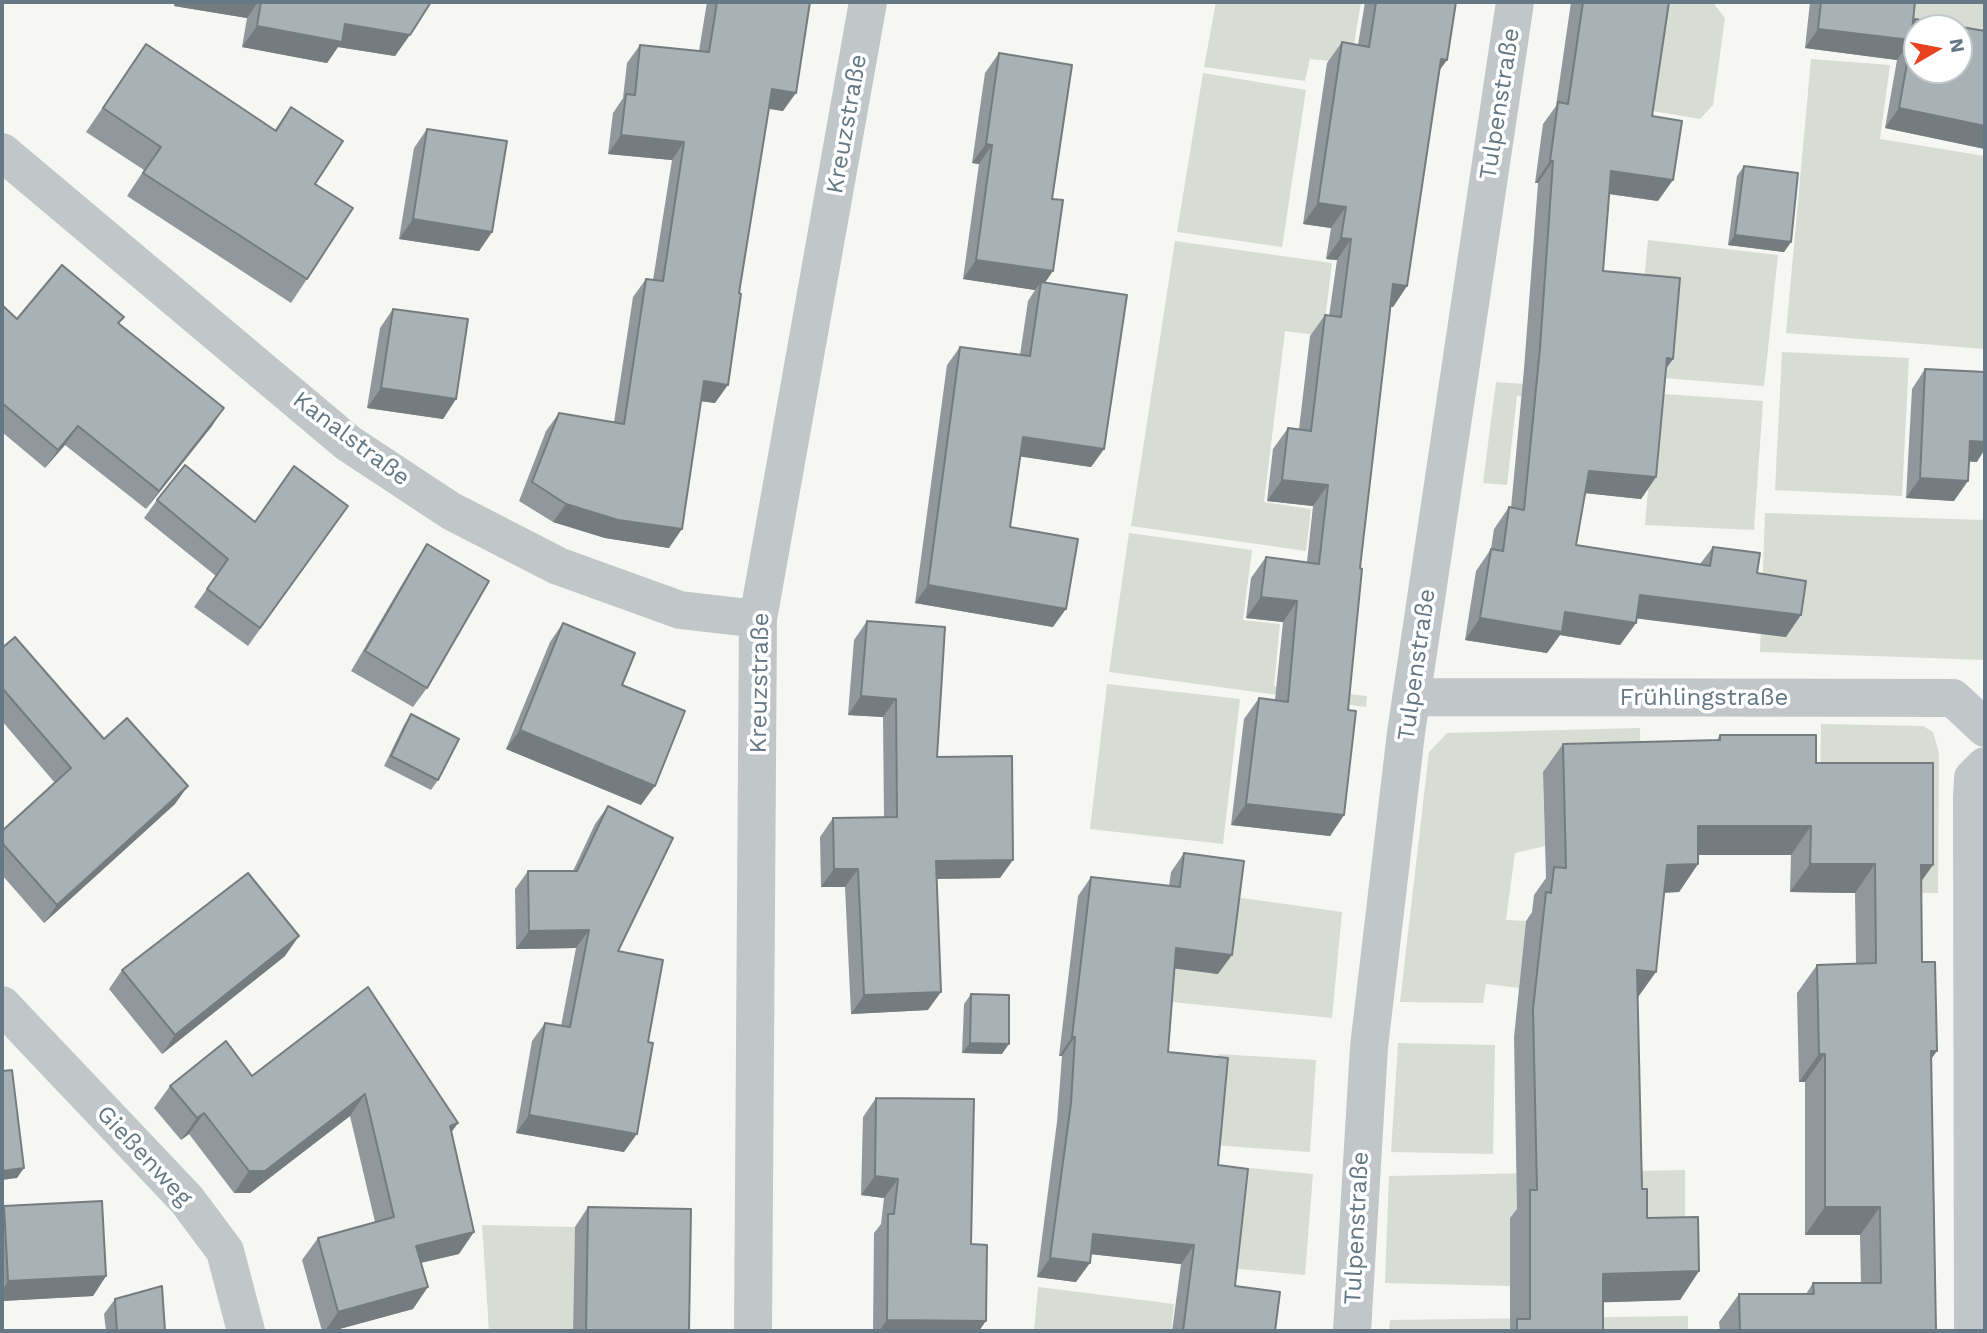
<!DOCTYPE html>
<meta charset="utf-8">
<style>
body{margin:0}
#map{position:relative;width:1987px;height:1333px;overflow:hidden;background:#f6f6f2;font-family:"Work Sans",sans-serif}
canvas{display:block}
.frame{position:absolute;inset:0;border:4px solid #647885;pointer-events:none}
.north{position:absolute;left:1903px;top:14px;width:70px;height:70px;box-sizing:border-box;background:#fff;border:2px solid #c1c9ce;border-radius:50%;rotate:80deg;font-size:19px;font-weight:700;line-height:28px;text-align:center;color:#647885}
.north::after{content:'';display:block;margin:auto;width:24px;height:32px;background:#ea411f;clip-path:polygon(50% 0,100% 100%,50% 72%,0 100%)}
</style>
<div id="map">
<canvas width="1987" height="1333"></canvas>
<div class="frame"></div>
<div class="north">N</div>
</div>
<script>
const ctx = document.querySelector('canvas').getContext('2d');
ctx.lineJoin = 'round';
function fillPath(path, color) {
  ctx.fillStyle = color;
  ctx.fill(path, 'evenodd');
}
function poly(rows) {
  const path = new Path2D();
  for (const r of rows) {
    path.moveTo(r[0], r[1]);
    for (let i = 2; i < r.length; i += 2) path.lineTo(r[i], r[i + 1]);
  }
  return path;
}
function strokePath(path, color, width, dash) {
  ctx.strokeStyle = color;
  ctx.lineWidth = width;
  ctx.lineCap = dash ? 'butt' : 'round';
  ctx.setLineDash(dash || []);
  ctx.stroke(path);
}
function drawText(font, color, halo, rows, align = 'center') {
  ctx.font = font + ' "Work Sans",sans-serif';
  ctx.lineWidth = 7;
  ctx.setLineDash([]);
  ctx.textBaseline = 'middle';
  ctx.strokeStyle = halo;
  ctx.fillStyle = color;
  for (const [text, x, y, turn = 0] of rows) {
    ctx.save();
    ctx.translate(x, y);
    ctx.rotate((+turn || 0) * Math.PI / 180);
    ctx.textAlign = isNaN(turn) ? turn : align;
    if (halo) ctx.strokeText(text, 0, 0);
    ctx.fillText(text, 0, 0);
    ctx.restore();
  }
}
fillPath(poly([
 [1216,2,1361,2,1351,63,1310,59,1305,81,1204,67],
 [1657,2,1714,4,1725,18,1713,105,1700,119,1641,109],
 [1898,2,1985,2,1985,46,1959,28,1917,28],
 [1811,59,1890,65,1880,139,1985,156,1985,349,1786,333],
 [1203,73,1306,90,1282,247,1177,232],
 [1648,240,1778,255,1764,386,1663,378,1643,290],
 [1175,241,1332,263,1323,336,1285,331,1264,502,1311,509,1306,551,1131,526],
 [1782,352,1909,358,1902,496,1775,490],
 [1496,382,1763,401,1754,530,1645,525,1655,409,1517,396,1507,485,1483,483],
 [1765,513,1985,520,1985,660,1760,652],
 [1129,533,1252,550,1243,620,1280,624,1274,686,1367,696,1366,707,1109,672],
 [1107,684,1240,699,1223,844,1090,829],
 [1821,724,1923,726,1933,732,1939,753,1938,893,1913,893,1820,791],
 [1640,728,1641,770,1543,773,1545,846,1515,853,1506,920,1526,921,1519,988,1486,984,1483,1003,1400,1002,1429,752,1447,733],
 [1228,896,1342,912,1332,1018,1112,996],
 [1398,1043,1495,1045,1493,1154,1391,1152],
 [1218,1054,1316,1060,1310,1152,1212,1145],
 [1238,1167,1313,1174,1305,1275,1229,1268],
 [1685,1170,1685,1239,1510,1218,1510,1286,1385,1283,1389,1176],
 [482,1225,575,1227,573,1331,489,1331],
 [1038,1287,1174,1304,1171,1331,1034,1331],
 [1688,1316,1688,1331,1389,1331,1390,1320]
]), '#d7ddd3');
strokePath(poly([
 [2,152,348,443,451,511,558,566,680,610,758,619],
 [1411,697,1953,698,1985,728],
 [2,1005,187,1200,225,1251,246,1331],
 [753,1331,758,619,868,2],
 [1352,1331,1369,1047,1406,733,1515,2],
 [1973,1331,1972,798,1973,778,1985,766]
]), '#c1c6c9', 38);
fillPath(poly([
 [174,2,431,2,395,56,338,47,327,63,242,47,247,18,174,6],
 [707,2,810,2,783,111,769,109,715,403,701,401,669,548,605,538,553,522,519,501,546,431,559,413,614,422,633,297,646,279,653,280,672,160,608,154,613,113,623,98,627,63,640,45,699,51],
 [1365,2,1456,2,1439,71,1407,286,1393,307,1391,307,1360,568,1348,710,1344,815,1330,836,1231,825,1244,719,1259,698,1275,700,1283,622,1246,618,1251,578,1266,557,1307,562,1313,506,1267,501,1273,449,1288,428,1299,429,1310,336,1325,315,1329,316,1337,260,1326,259,1331,228,1303,224,1327,63,1342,42,1358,45],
 [1571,2,1669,2,1652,116,1658,201,1609,194,1603,271,1666,370,1656,477,1641,499,1585,493,1576,545,1700,564,1713,547,1757,573,1786,637,1636,618,1636,623,1620,645,1560,635,1547,653,1465,640,1476,571,1491,549,1494,529,1509,507,1511,508,1524,369,1538,183,1535,183,1543,124,1556,106],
 [1810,2,1915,2,1913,21,1915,19,1985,31,1985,149,1885,128,1897,60,1805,48],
 [146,44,274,131,291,107,315,184,307,279,291,303,127,196,144,170,86,132],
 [999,53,1052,199,1045,283,1104,449,1091,467,1020,456,1010,527,1053,627,915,603,947,365,960,347,1020,355,1028,301,1035,290,963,279,979,164,972,163,985,73],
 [427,129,492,232,479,251,399,239,414,148],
 [1744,166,1791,242,1784,252,1728,245,1737,176],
 [2,305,17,319,119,324,212,426,146,509,65,445,45,468,2,432],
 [393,309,456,399,443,419,367,408,380,328],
 [1925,369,1977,462,1969,461,1954,501,1906,498,1912,389],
 [157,500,255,522,348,506,248,646,194,607,216,576,144,518],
 [427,544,427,688,413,707,351,671,414,564],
 [867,621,1000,878,936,879,928,1010,851,1014,845,887,821,887,820,837,833,818,884,818,883,717,848,715,854,640],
 [563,623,622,685,641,805,506,749,550,642],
 [2,648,104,739,175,804,44,923,2,875,2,831,55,783,2,721],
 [411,714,438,780,431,790,384,766,404,725],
 [1720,735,1816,763,1921,881,1922,962,1931,1060,1936,1331,1720,1331,1719,1322,1739,1294,1806,1294,1813,1283,1861,1283,1860,1235,1805,1235,1805,1082,1799,1082,1797,993,1817,965,1856,964,1855,893,1790,892,1791,855,1698,855,1698,864,1679,892,1664,893,1637,998,1642,1189,1647,1218,1699,1271,1680,1300,1603,1302,1603,1331,1508,1331,1510,1329,1510,1218,1517,1209,1514,1037,1526,921,1532,912,1534,895,1546,878,1543,772,1563,744,1717,740],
 [608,806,618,951,624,1152,516,1133,532,1041,545,1023,561,1026,576,948,516,949,515,889,528,871,573,871,595,824],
 [1184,853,1218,974,1175,968,1168,1052,1218,1165,1235,1286,1275,1331,1172,1331,1181,1264,1091,1254,1076,1282,1037,1277,1057,1122,1062,1056,1059,1056,1078,896,1091,877,1169,886,1171,872],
 [285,956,162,1054,109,989,122,970],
 [368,987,458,1123,451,1132,459,1254,421,1263,413,1309,332,1331,322,1331,302,1260,318,1238,375,1222,350,1116,250,1193,234,1193,189,1134,181,1140,154,1108,170,1086,252,1076],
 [971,994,1002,1054,962,1053,964,1004],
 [876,1098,971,1244,979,1331,873,1331,874,1233,881,1224,884,1198,861,1195,863,1117],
 [4,1206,106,1276,93,1296,2,1301,2,1209],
 [588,1207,689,1331,573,1331,575,1227],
 [115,1299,165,1331,106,1331,104,1314]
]), '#90989d');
fillPath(poly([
 [177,2,258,2,247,18,174,6],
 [345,24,410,35,395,56,338,47,327,63,242,47,257,26],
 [1818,29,1911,40,1897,60,1805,48],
 [1441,59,1447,60,1432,81],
 [772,89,796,93,783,111,760,107],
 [1899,108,1985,126,1985,149,1885,128],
 [621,135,684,142,672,160,608,154],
 [986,144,992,145,979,164,972,163],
 [1550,161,1553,161,1538,183,1535,183],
 [1611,171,1673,180,1658,201,1596,192],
 [1318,203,1346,207,1331,228,1303,224],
 [413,219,492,232,479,251,399,239],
 [1735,235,1791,242,1784,252,1728,245],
 [1341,238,1351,239,1337,260,1326,259],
 [976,260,1053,271,1040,290,1041,282,1035,290,963,279],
 [1393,284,1407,286,1393,307,1379,305],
 [1667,358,1673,359,1658,380],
 [704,381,728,385,715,403,691,400],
 [381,388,456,399,443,419,367,408],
 [224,408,212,426,146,509,159,491],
 [78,426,65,445,45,468,58,450],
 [1023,437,1104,449,1091,467,1010,455],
 [1970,441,1985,442,1985,449,1977,462,1956,461],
 [1589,471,1656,477,1641,499,1574,492],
 [1920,478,1968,481,1954,501,1906,498],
 [1282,480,1328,485,1313,506,1267,501],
 [566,504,682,529,669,548,605,538,553,522],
 [928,585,1066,609,1053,627,915,603],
 [1640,595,1801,615,1786,637,1625,617],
 [1261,597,1297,601,1283,622,1246,618],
 [1565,612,1636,623,1620,645,1560,635,1547,653,1465,640,1480,618],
 [861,696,896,699,883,717,848,715],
 [520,730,655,786,641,805,506,749],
 [188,786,175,804,44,923,57,905],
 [1246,804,1344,815,1330,836,1231,825],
 [1698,826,1811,826,1791,855,1678,855],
 [1013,860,1000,878,923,879,936,861],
 [1698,864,1679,892,1647,893,1667,865],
 [1810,864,1875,864,1855,893,1790,892],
 [1921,865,1933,865,1913,893],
 [834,869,858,869,845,887,821,887],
 [589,930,576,948,516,949,529,931],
 [299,936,285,956,162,1054,175,1035],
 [1176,948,1232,955,1218,974,1163,967],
 [1637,970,1656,972,1636,1000],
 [941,992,928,1010,851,1014,864,995],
 [1072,1037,1075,1037,1062,1056,1059,1056],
 [970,1043,1009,1044,1002,1054,962,1053],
 [1931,1051,1937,1051,1917,1079],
 [1819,1054,1825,1054,1805,1082,1799,1082],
 [365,1094,350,1116,250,1193,234,1193,249,1171],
 [204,1113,189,1134,181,1140,197,1118],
 [529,1115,637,1134,624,1152,516,1133],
 [458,1123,443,1144,450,1126],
 [24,1168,17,1178,2,1180,2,1171],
 [875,1176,898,1179,884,1198,861,1195],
 [1825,1207,1880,1207,1860,1235,1805,1235],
 [474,1232,459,1254,401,1267,416,1246],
 [1093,1234,1194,1245,1181,1264,1080,1253],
 [1050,1258,1090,1263,1076,1282,1037,1277],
 [1699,1271,1680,1300,1583,1303,1603,1274],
 [106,1276,93,1296,2,1301,2,1291,8,1281],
 [428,1287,413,1309,332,1331,325,1331,338,1312],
 [887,1320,986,1321,979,1331,879,1331]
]), '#757c7f');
const building = poly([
 [261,2,431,2,410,35,345,24,342,42,257,26,261,2],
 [717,2,810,2,796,93,772,89,739,293,741,294,728,385,704,381,682,529,618,520,566,504,532,482,559,413,624,424,646,279,663,281,684,142,621,135,626,94,635,95,640,45,709,52,717,2],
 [1376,2,1456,2,1447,60,1441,59,1407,286,1393,284,1360,568,1362,569,1348,710,1356,711,1344,815,1246,804,1259,698,1288,702,1297,601,1261,597,1266,557,1319,564,1328,485,1282,480,1288,428,1311,431,1325,315,1341,317,1351,239,1341,238,1346,207,1318,203,1342,42,1369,47,1376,2],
 [1583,2,1669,2,1652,116,1682,121,1673,180,1611,171,1603,271,1680,278,1673,359,1667,358,1656,477,1589,471,1576,545,1710,566,1713,547,1760,553,1757,573,1806,581,1801,615,1640,595,1636,623,1565,612,1562,632,1480,618,1491,549,1503,551,1509,507,1524,510,1540,348,1553,161,1550,161,1558,102,1568,104,1583,2],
 [1821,2,1915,2,1911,40,1818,29,1821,2],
 [1915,19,1985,31,1985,126,1899,108,1915,19],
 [1917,28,1959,28,1959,70,1917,70,1917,28],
 [146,44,276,131,291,107,343,141,315,184,353,208,307,279,143,173,161,147,103,108,146,44],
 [999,53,1072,65,1052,199,1063,200,1053,271,976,260,992,145,986,144,999,53],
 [427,129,507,141,492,232,413,219,427,129],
 [1744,166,1798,173,1791,242,1735,235,1744,166],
 [62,265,124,317,118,323,224,408,159,491,78,426,58,450,2,403,2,305,17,319,62,265],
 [1041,282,1127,295,1104,449,1023,437,1010,527,1078,539,1066,609,928,585,960,347,1030,356,1041,282],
 [393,309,468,319,456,399,381,388,393,309],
 [1925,369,1985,372,1985,442,1970,441,1968,481,1920,478,1925,369],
 [185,465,255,522,294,466,348,506,260,628,207,589,228,559,157,500,185,465],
 [427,544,489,581,427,688,365,651,427,544],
 [867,621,945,627,937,757,1012,756,1013,860,936,861,941,992,864,995,858,869,834,869,833,818,897,817,896,699,861,696,867,621],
 [563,623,635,653,622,685,685,711,655,786,520,730,563,623],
 [15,637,104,739,127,718,188,786,57,905,2,843,2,831,71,768,2,688,2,648,15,637],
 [411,714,459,739,438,780,391,756,411,714],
 [1720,735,1816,735,1816,763,1933,763,1933,865,1921,865,1922,962,1935,962,1937,1051,1931,1051,1936,1331,1740,1331,1739,1294,1814,1294,1813,1283,1881,1283,1880,1207,1825,1207,1825,1054,1819,1054,1817,965,1876,963,1875,864,1810,864,1811,826,1698,826,1698,864,1667,865,1656,972,1637,970,1642,1189,1647,1189,1647,1218,1698,1217,1699,1271,1603,1274,1603,1331,1517,1331,1517,1319,1530,1319,1530,1190,1537,1190,1533,1009,1546,892,1551,893,1554,867,1566,868,1563,744,1720,740,1720,735],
 [608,806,673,838,618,951,663,960,648,1042,653,1043,637,1134,529,1115,545,1023,570,1027,589,930,529,931,528,871,577,871,608,806],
 [1184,853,1244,861,1232,955,1176,948,1168,1052,1228,1058,1218,1165,1248,1169,1235,1286,1280,1292,1275,1331,1183,1331,1194,1245,1093,1234,1090,1263,1050,1258,1071,1103,1075,1037,1072,1037,1091,877,1180,887,1184,853],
 [248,873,299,936,175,1035,122,970,248,873],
 [368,987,458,1123,450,1126,474,1232,416,1246,428,1287,338,1312,318,1238,394,1217,365,1094,265,1171,249,1171,204,1113,197,1118,170,1086,226,1041,252,1076,368,987],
 [971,994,1009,995,1009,1044,970,1043,971,994],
 [12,1070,24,1168,2,1171,2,1071,12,1070],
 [876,1098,974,1099,971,1244,987,1245,986,1321,887,1320,888,1214,894,1214,898,1179,875,1176,876,1098],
 [102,1201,106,1276,8,1281,4,1206,102,1201],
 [588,1207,691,1209,689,1331,586,1331,588,1207],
 [162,1286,165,1331,117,1331,115,1299,162,1286]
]);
fillPath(building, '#a7b1b6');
strokePath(building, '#757c7f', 2);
drawText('24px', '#647885', '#fff', [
 ["Tulpenstraße",1500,104,-81],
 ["Kreuzstraße",847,124,-80],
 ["Kanalstraße",351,439,37],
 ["Tulpenstraße",1417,665,-82],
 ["Kreuzstraße",760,683,-89],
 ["Frühlingstraße",1704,698],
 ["Gießenweg",144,1156,47],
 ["Tulpenstraße",1357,1228,-87]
]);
</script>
